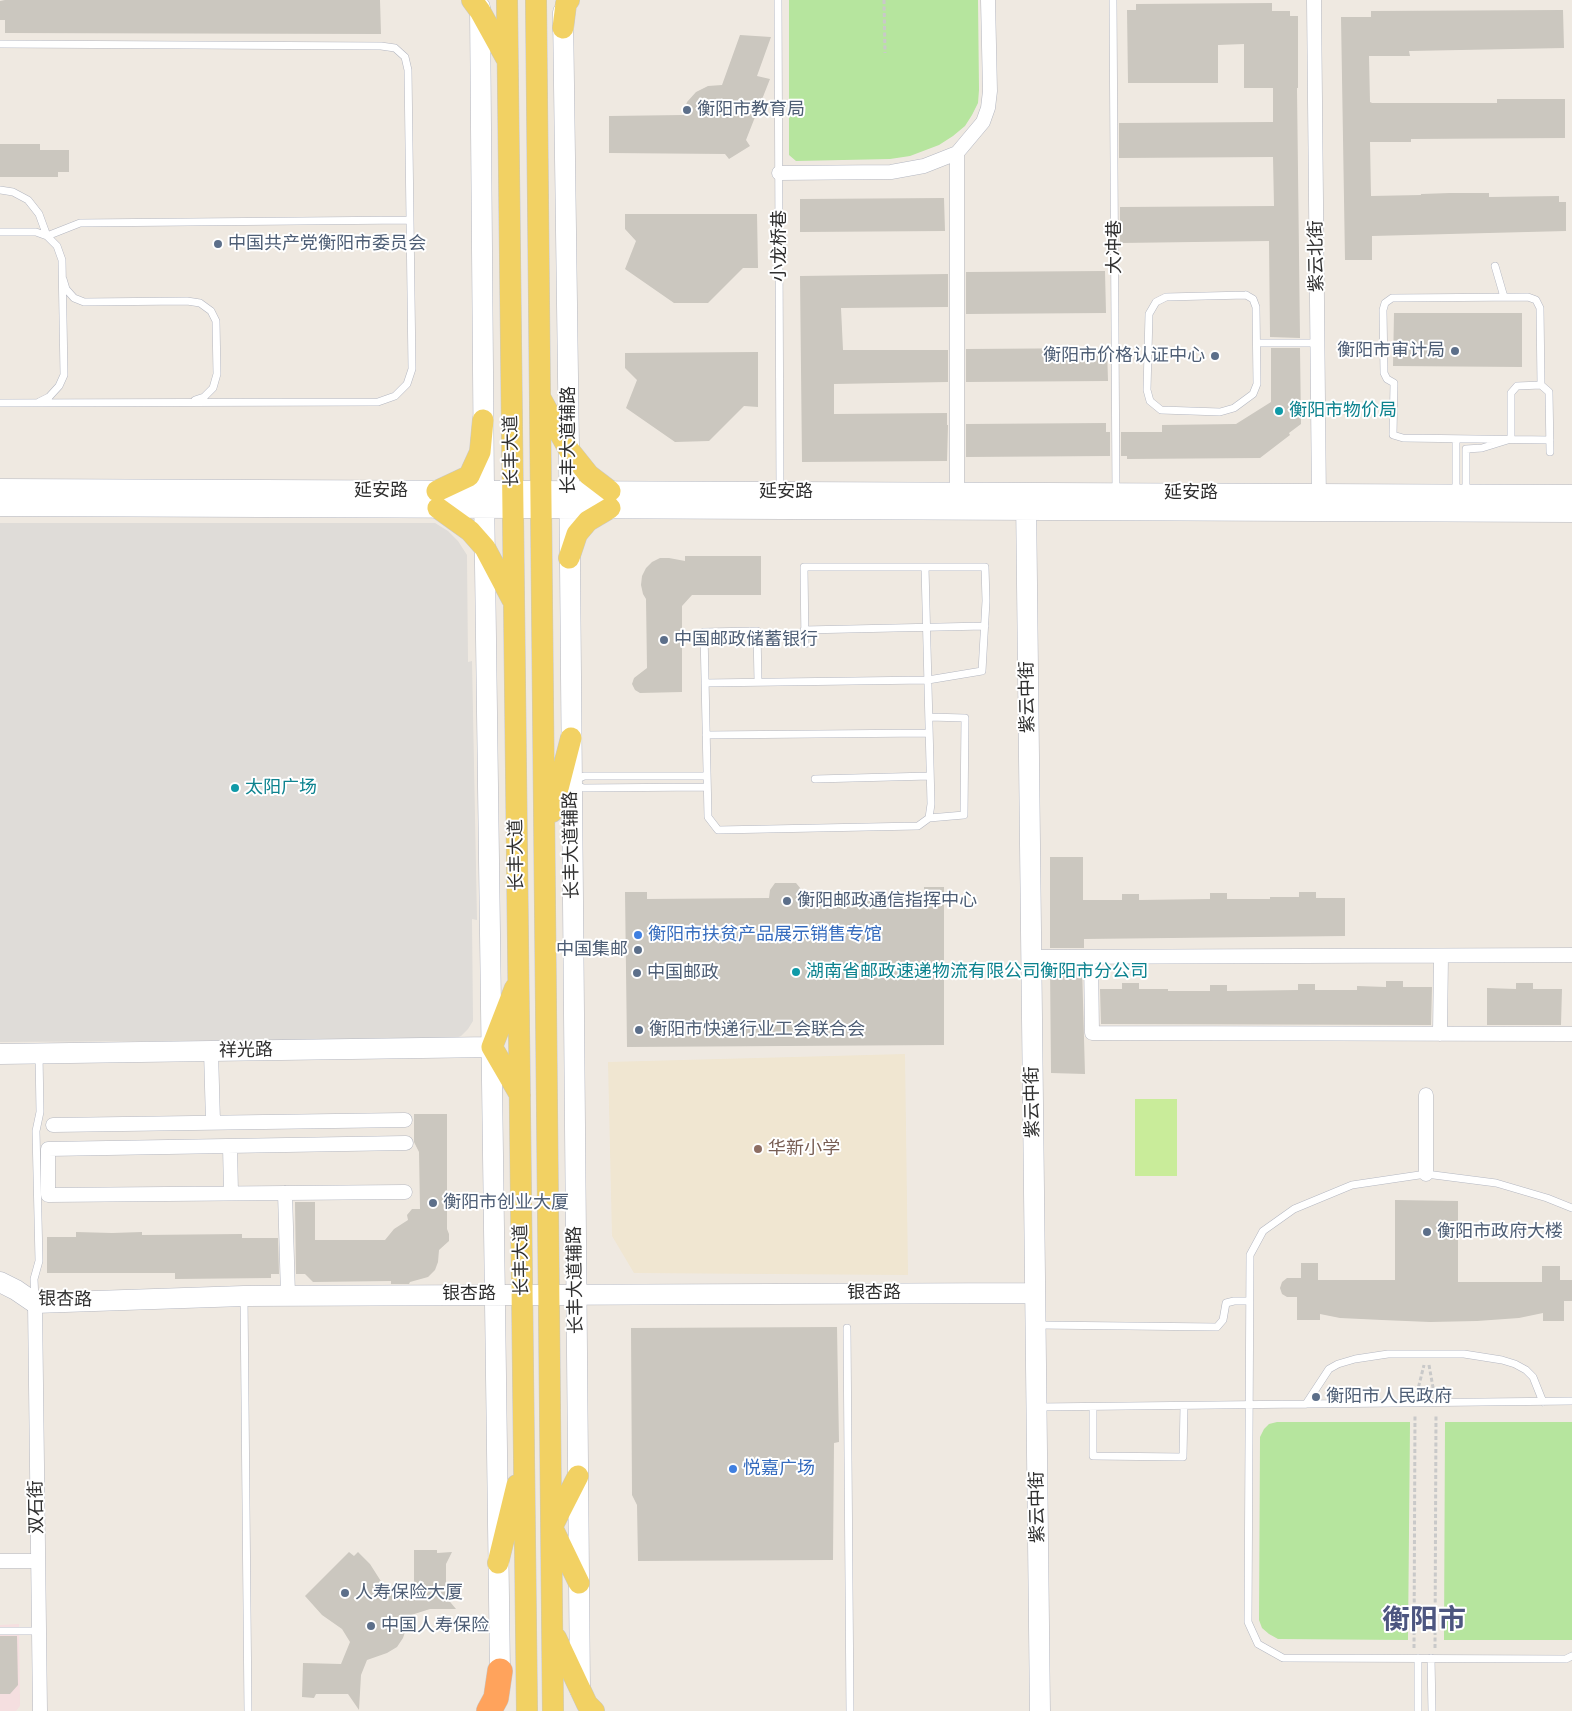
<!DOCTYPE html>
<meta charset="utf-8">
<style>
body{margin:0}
canvas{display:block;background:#efe9e1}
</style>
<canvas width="1572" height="1711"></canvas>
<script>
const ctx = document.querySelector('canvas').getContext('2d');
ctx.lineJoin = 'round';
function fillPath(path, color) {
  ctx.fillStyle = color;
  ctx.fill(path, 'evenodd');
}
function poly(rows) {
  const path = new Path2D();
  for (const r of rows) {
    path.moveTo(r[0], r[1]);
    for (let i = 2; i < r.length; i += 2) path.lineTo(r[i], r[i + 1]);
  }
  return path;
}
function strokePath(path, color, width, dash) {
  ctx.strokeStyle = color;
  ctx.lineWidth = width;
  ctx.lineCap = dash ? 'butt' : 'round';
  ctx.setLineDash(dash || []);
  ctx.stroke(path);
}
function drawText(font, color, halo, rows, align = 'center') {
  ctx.font = font + ' "DM Sans","Noto Sans SC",sans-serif';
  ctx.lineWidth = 4;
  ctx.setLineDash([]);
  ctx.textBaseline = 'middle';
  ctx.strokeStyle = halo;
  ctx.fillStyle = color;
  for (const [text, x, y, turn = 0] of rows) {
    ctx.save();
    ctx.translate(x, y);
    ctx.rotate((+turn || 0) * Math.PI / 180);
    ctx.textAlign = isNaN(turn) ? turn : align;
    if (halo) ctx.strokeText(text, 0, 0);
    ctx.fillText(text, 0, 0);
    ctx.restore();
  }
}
fillPath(poly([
 [905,1054,908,1275,634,1273,612,1236,608,1062]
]), '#f0e6d1');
fillPath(poly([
 [19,1624,20,1706,16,1711,0,1711,0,1625]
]), '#f5dfe0');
fillPath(poly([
 [789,0,978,0,979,90,978,103,972,115,965,126,953,136,939,145,910,156,890,159,796,161,789,155],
 [1277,1422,1410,1422,1408,1640,1278,1639,1269,1634,1262,1628,1259,1620,1260,1437,1264,1429,1269,1424],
 [1445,1422,1572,1422,1572,1640,1444,1640]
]), '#b6e59e');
fillPath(poly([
 [1135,1099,1177,1099,1177,1176,1135,1176]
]), '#c9ec9a');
fillPath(poly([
 [0,523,435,523,448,531,458,541,467,555,468,662,472,661,477,920,472,919,473,1021,468,1029,461,1036,453,1039,0,1042]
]), '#dfdcd8');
fillPath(poly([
 [5,0,380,0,381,34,5,33,5,20,0,20,0,1],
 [1272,3,1272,11,1290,11,1290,16,1298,16,1298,88,1297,88,1300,338,1270,337,1269,241,1120,243,1120,207,1274,206,1273,157,1119,158,1119,123,1273,122,1273,88,1244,88,1244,44,1218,45,1218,83,1128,83,1127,10,1136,10,1136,4],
 [1563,10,1564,48,1409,51,1410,56,1369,56,1370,102,1372,103,1497,103,1497,99,1565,99,1565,138,1411,139,1411,142,1370,142,1371,196,1421,195,1421,194,1450,193,1489,193,1489,197,1559,196,1559,202,1566,202,1566,231,1372,236,1372,260,1345,260,1341,17,1371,17,1371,11],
 [740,35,771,37,757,76,770,79,746,140,750,146,729,159,725,154,609,153,609,116,683,115,687,102,696,92,708,86,722,85],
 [0,144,40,144,40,150,69,150,69,172,58,172,58,177,0,177],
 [944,198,945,231,800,232,800,199],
 [625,214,757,214,758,268,743,268,708,303,674,303,625,269,636,241,625,229],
 [1105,271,1106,313,966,314,966,272],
 [948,274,948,307,841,308,843,350,948,350,948,382,834,384,834,414,947,413,947,425,948,425,947,461,802,462,800,276],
 [1394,313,1522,313,1522,367,1393,366],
 [1107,348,1108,381,966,382,966,349],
 [1271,348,1300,348,1301,424,1289,433,1290,435,1260,458,1127,459,1127,456,1121,456,1121,432,1162,432,1162,425,1236,424,1271,402],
 [758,352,758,407,744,406,709,441,675,442,626,408,637,380,625,368,625,353],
 [1106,423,1106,432,1110,432,1110,456,966,457,966,424],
 [685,556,761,556,761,595,692,595,682,606,682,692,640,693,635,690,632,684,634,678,647,668,646,599,643,594,641,585,642,576,646,568,652,562,660,558,669,558,685,561],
 [1050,857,1083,857,1083,900,1122,900,1122,894,1139,894,1139,900,1210,899,1210,893,1227,893,1227,899,1270,899,1270,897,1299,897,1299,892,1316,892,1316,898,1345,898,1345,936,1084,939,1084,948,1050,948],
 [775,883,796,883,801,889,802,898,924,897,924,887,944,887,944,1045,627,1047,625,892,647,892,647,899,769,898,770,890],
 [1050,966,1082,966,1085,1074,1051,1073],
 [1386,981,1403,981,1403,987,1432,987,1431,1025,1101,1024,1100,989,1122,989,1122,983,1139,983,1139,989,1168,989,1168,991,1210,991,1210,985,1227,985,1227,991,1298,990,1298,984,1315,984,1315,990,1357,990,1357,986,1386,987],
 [1516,983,1533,983,1533,989,1562,989,1561,1025,1487,1025,1487,988,1516,989],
 [414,1114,447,1114,447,1229,449,1234,449,1241,439,1250,438,1262,435,1270,428,1277,410,1282,409,1284,391,1284,391,1281,313,1282,305,1274,296,1274,295,1202,315,1202,315,1240,385,1240,394,1229,408,1220,407,1215,412,1209,420,1209,419,1152,414,1142],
 [1395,1200,1458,1201,1458,1282,1542,1282,1542,1266,1560,1266,1560,1280,1572,1280,1572,1301,1564,1301,1564,1321,1543,1321,1543,1313,1519,1318,1477,1321,1430,1322,1382,1320,1340,1318,1320,1314,1320,1320,1297,1320,1297,1297,1287,1297,1282,1294,1280,1288,1282,1282,1287,1278,1301,1278,1301,1263,1318,1263,1318,1280,1395,1280],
 [76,1232,112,1233,142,1232,142,1235,242,1234,242,1238,278,1238,279,1274,271,1274,271,1278,175,1279,175,1273,47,1273,47,1237,76,1237],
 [837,1327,839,1442,834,1443,833,1560,638,1561,637,1505,632,1495,631,1328],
 [414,1550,437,1550,437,1553,452,1552,446,1564,446,1597,456,1609,430,1609,405,1617,406,1629,403,1638,397,1647,387,1653,367,1660,361,1675,359,1710,348,1694,316,1694,314,1698,302,1697,303,1663,341,1664,350,1642,342,1629,322,1615,305,1596,349,1552,354,1556,358,1552,370,1564,384,1586,396,1595,414,1587],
 [0,1636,17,1636,18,1685,10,1694,0,1694]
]), '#cbc7bf');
const lane = poly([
 [778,0,780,491],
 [1113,0,1116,493],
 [0,44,381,46,395,48,405,57,408,70,412,369,407,384,395,396,378,402,0,403],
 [0,190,13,192,28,200,39,214,47,236,80,223,410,220],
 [0,232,36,232,47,236,57,246,62,260,64,375,59,386,49,397,39,402],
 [1495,266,1504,297],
 [63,279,66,289,74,298,84,302,187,301,200,303,211,311,216,321,217,374,213,388,204,397,195,400],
 [1246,295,1253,299,1256,307,1257,384,1253,394,1234,408,1220,412,1161,410,1150,401,1147,390,1149,314,1156,302,1166,297,1246,295],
 [1257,343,1318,343],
 [1541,385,1540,308,1536,300,1528,297,1392,298,1385,303,1383,310,1384,373,1387,379,1394,383,1393,435,1403,438,1550,440],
 [1456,439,1456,493],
 [1466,494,1466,449,1482,448,1511,439,1511,393,1517,386,1541,385,1549,392,1550,452],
 [804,630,985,626],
 [758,682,757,631,704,632,708,817,718,830,918,826,929,818,931,804,925,567],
 [705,683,928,680,982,671,986,601,985,567,804,567,805,644],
 [706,735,929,733],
 [815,779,930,776],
 [573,781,584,776,707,776],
 [574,783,583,788,707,787],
 [929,818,964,815,965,718,929,717],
 [1572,1208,1547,1198,1496,1183,1426,1174,1352,1185,1294,1209,1263,1231,1250,1255,1248,1622,1258,1644,1283,1658,1566,1659,1572,1656],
 [244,1296,248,1711],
 [35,1300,34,1279,39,1261,36,1131,40,1112,39,1054],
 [1038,1325,1217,1327,1223,1320,1226,1303,1234,1301,1249,1301],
 [847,1328,850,1711],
 [1306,1404,1329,1369,1338,1364,1355,1359,1388,1354,1464,1354,1502,1360,1515,1364,1526,1370,1533,1377,1543,1402],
 [1039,1407,1572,1401],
 [1093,1407,1093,1456,1183,1457,1184,1406],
 [0,1631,39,1631],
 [1418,1658,1418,1711],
 [1431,1658,1432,1711]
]);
const street = poly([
 [1314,0,1319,502],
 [779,173,891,172,924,166,957,153,983,122,988,108,990,91,988,0],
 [957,492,957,153],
 [1031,957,1572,955],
 [1091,957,1092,1033,1572,1034],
 [1440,1034,1441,956],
 [211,1051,213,1122],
 [1426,1095,1426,1174],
 [53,1125,405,1120],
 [230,1146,231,1193],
 [405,1192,48,1195,48,1149,406,1143],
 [285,1193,288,1295],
 [35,1303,40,1711],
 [0,1561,38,1561]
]);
const secondary = poly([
 [480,7,484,491,500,1671],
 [563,12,569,450,580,1690],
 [0,489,1572,495],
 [1026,497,1040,1711],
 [0,506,1572,512],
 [0,1054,492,1047],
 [0,1282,16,1290,35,1303,244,1296,1035,1293]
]);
const primary = poly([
 [472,0,480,11,506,58],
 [507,0,527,1711],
 [536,0,553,1711],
 [563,28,566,4,569,0],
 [541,399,569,450,589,475,610,491],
 [437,491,469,476,480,452,483,420],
 [438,508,470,531,485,548,512,599],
 [569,558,577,534,588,521,610,508],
 [552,812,571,738],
 [515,988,492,1047,520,1095],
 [578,1476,552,1527,579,1583],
 [498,1563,517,1485],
 [556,1638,587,1704,594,1711]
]);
const highway = poly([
 [489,1711,496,1698,500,1671]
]);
strokePath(lane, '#b4b7c1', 8);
strokePath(street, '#b4b7c1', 15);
strokePath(secondary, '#b4b7c1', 21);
strokePath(primary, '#c9c9c9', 22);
strokePath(highway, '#c9c9c9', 26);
strokePath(poly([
 [884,0,885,53],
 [1429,1365,1434,1393],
 [1417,1393,1424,1365],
 [1414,1648,1415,1414],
 [1435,1648,1436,1414]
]), '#c9c9c9', 3, [4, 2.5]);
strokePath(lane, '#fff', 7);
strokePath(street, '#fff', 14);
strokePath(secondary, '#fff', 20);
strokePath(primary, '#f2d163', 21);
strokePath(highway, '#ffa35c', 25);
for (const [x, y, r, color] of [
 [687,110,5,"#5c6f8a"],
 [218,244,5,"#5c6f8a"],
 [1455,351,5,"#5c6f8a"],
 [1215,356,5,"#5c6f8a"],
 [1279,411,5,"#0f9aa8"],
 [664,640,5,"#5c6f8a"],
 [235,788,5,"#0f9aa8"],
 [787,901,5,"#5c6f8a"],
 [638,935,5,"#3f7fe0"],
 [638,950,5,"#5c6f8a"],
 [796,972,5,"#0f9aa8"],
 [637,973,5,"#5c6f8a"],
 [639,1030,5,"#5c6f8a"],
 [758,1149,5,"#8d6e63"],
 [433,1203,5,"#5c6f8a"],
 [1427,1232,5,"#5c6f8a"],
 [1316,1397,5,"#5c6f8a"],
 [733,1469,5,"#3f7fe0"],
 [345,1593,5,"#5c6f8a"],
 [371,1626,5,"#5c6f8a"]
]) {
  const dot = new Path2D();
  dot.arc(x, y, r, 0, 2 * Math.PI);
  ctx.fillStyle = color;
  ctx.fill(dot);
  strokePath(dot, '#fff', 2);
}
drawText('18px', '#4e5e75', '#fff', [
 ["衡阳市教育局",697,110],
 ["中国共产党衡阳市委员会",228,244],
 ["衡阳市审计局",1445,351,"right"],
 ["衡阳市价格认证中心",1205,356,"right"],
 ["中国邮政储蓄银行",674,640],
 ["衡阳邮政通信指挥中心",797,901],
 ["中国集邮",628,950,"right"],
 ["中国邮政",647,973],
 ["衡阳市快递行业工会联合会",649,1030],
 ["衡阳市创业大厦",443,1203],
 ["衡阳市政府大楼",1437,1232],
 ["衡阳市人民政府",1326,1397],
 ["人寿保险大厦",355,1593],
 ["中国人寿保险",381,1626]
], 'left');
drawText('18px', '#2e2e2e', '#fff', [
 ["小龙桥巷",780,246,-90],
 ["大冲巷",1115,247,-90],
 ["紫云北街",1317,256,-91],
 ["长丰大道辅路",569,440,-90],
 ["长丰大道",512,451,-91],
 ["延安路",381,491],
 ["延安路",786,492],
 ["延安路",1191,493],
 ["紫云中街",1028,697,-91],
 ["长丰大道辅路",572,845,-91],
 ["长丰大道",517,855,-91],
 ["祥光路",246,1051,-1],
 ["紫云中街",1033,1102,-91],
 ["长丰大道",522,1260,-91],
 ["长丰大道辅路",576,1280,-91],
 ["银杏路",874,1293],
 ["银杏路",469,1294],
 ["银杏路",65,1300,1],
 ["双石街",37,1507,-91],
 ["紫云中街",1038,1507,-91]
]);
drawText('18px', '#0d838f', '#fff', [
 ["衡阳市物价局",1289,411],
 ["太阳广场",245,788],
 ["湖南省邮政速递物流有限公司衡阳市分公司",806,972]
], 'left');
drawText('18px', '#366cbe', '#fff', [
 ["衡阳市扶贫产品展示销售专馆",648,935],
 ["悦嘉广场",743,1469]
], 'left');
drawText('18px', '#785e54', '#fff', [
 ["华新小学",768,1149]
], 'left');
drawText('bold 28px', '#4d5680', '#fff', [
 ["衡阳市",1424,1622]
]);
</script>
